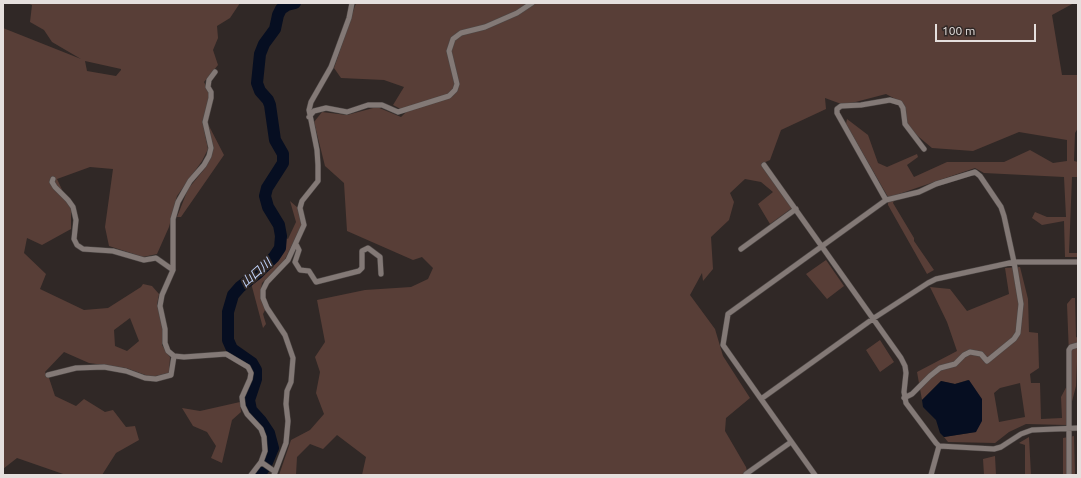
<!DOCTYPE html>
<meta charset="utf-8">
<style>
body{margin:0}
#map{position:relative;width:1081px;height:478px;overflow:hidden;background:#302826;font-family:Ubuntu,sans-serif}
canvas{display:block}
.frame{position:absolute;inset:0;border:4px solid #e5dfdd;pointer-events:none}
.scale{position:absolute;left:935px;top:24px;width:101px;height:18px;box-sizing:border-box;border:2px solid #e5dfdd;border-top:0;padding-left:5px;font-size:12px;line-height:14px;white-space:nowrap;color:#e5dfdd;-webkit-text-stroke:3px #302826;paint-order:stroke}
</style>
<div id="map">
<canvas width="1081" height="478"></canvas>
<div class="frame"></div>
<div class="scale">100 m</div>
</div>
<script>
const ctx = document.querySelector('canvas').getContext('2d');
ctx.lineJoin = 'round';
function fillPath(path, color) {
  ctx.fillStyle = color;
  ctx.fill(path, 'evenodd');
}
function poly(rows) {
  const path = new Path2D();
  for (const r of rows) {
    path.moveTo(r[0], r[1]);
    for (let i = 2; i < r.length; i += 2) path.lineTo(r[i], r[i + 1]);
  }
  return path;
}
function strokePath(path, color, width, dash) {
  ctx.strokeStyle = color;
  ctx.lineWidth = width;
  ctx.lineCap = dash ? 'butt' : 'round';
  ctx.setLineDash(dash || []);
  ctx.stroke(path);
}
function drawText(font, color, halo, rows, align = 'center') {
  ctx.font = font + ' Ubuntu,"Noto Sans JP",sans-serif';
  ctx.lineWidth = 4;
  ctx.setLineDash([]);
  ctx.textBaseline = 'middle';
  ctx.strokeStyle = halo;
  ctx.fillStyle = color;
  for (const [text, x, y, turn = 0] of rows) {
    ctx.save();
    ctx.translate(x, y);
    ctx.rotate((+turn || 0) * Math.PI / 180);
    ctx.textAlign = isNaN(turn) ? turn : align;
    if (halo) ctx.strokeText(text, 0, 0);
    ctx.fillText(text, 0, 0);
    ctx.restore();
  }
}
fillPath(poly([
 [27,3,240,3,230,18,217,26,218,38,213,50,218,65,204,82,210,94,203,124,208,149,202,161,177,196,169,227,157,254,143,257,109,246,105,227,113,169,90,167,57,179,71,209,71,229,42,245,27,238,24,253,46,274,40,289,84,310,108,308,141,287,143,284,152,286,159,294,157,305,163,325,162,345,170,357,169,373,151,377,126,368,89,363,64,352,45,372,49,378,55,396,76,406,84,399,105,412,113,410,126,427,135,426,139,440,116,453,102,475,66,475,17,458,3,469,3,28,81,59,52,42,44,30,30,22,32,5],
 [85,61,121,69,121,70,116,76,87,71],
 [130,318,139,341,127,351,115,346,114,330],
 [356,3,1074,3,1052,15,1062,75,1078,75,1078,128,1075,133,1074,161,1078,162,1078,177,1072,177,1069,253,1078,253,1078,257,1065,257,1064,221,1042,225,1032,218,1035,212,1047,217,1066,217,1064,177,984,173,975,168,896,195,893,203,914,238,914,241,934,270,927,274,888,205,888,197,846,124,847,119,868,135,878,163,887,167,917,154,918,157,907,165,914,177,947,162,1004,162,1030,150,1053,163,1067,161,1067,140,1019,132,973,151,932,148,907,127,903,103,886,94,844,105,825,98,826,109,781,130,770,160,761,164,792,208,770,224,758,204,773,192,761,182,745,179,730,193,734,202,729,220,711,237,713,269,703,281,702,273,690,295,715,329,723,356,750,398,726,418,725,431,746,467,748,475,362,475,366,457,337,435,323,449,310,444,297,457,296,475,279,475,291,440,310,430,324,414,316,393,320,372,315,357,325,342,317,300,365,290,411,287,428,279,433,268,422,257,413,260,347,231,344,183,325,166,314,122,322,112,347,115,377,107,401,117,406,112,393,105,404,87,384,80,341,78,334,68],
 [209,126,224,155,181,217,177,217,188,189,206,167,213,151],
 [290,201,298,208,302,225,284,261,262,283,260,295,265,310,263,314,266,324,263,328,251,283,278,257,284,247,284,237,288,239,296,222],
 [826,260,844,286,827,299,806,274],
 [1020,267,1028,299,1029,332,1038,333,1039,368,1030,374,1031,383,1040,383,1041,419,1062,418,1061,397,1070,380,1067,304,1072,298,1075,298,1076,337,1078,338,1076,386,1066,425,1026,424,1009,432,995,443,948,442,944,437,976,432,968,380,955,384,941,381,922,400,917,372,957,351,947,322,930,287,950,289,967,311,1009,294,1005,268],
 [1020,383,1025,417,999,422,994,393,1000,388],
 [880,340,894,362,880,372,866,350],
 [240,402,241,412,232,420,222,463,211,458,216,446,207,432,193,426,182,408,200,411],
 [1074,436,1075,475,1063,475,1063,438],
 [1029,437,1031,475,1025,475,1025,445,1019,443],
 [995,456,996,475,984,475,983,459]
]), '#583e37');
fillPath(poly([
 [969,380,982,399,982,421,976,432,944,437,940,433,936,420,923,407,922,400,941,381,955,384]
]), '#060e21');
strokePath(poly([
 [259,475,265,467,273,448,269,433,261,421,251,410,249,400,256,379,256,370,252,363,232,349,228,340,228,312,233,295,240,287,258,273,274,257,280,248,281,236,279,225,268,207,265,196,267,188,283,163,283,154,275,140,270,105,268,100,260,91,257,83,260,54,264,44,275,29,278,15,281,9,287,5,295,3]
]), '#060e21', 12);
const minor = poly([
 [215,72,209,80,208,87,211,92,211,98,205,122,211,148,209,156,204,165,190,181,178,202,173,219,173,270,162,295,160,306,165,329,165,343,168,351,174,356,184,357,226,354,248,367,251,373,250,379,242,397,243,406,247,414,261,429,264,437,265,451,261,462,251,475],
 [309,117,314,111,326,108,347,112,368,105,382,105,398,112,449,96,455,90,457,84,449,51,453,39,461,33,485,27,517,13,532,3],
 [764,165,901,358,905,366,906,373,904,392,906,403,936,443,939,446,994,449,1001,447,1021,434,1032,430,1078,428],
 [53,179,52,182,55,187,68,200,73,207,76,220,74,239,77,245,83,249,113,251,144,260,156,258,173,270],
 [886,200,837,113,837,109,841,106,861,105,890,100,900,103,903,108,905,124,924,149],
 [296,244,299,250,295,262,300,270,309,271,316,282,359,271,362,268,362,251,368,248,380,257,381,274],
 [741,249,796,209],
 [48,375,76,368,104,367,126,371,145,378,156,379,171,375,174,356],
 [904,398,912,394,930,376,940,368,955,364,964,355,970,352,981,354,987,361,1014,339,1018,333,1021,304,1014,262,1004,216,1001,207,980,176,975,172,936,184,919,192,886,200,728,314,723,345,761,399,874,318,928,283,936,279,1014,262,1078,262],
 [761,399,815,475],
 [261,462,274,471],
 [746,474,791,442],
 [274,475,286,443,288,421,286,404,287,391,291,382,293,358,285,335,267,308,263,298,263,290,267,282,288,260,304,225,300,208,302,201,318,181,318,165,317,150,309,110,311,102,331,67,349,18,352,3],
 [931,475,939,446],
 [1069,475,1069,350,1071,347,1078,345]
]);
strokePath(minor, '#4d4745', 6);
strokePath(minor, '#837976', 5);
drawText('italic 12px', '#c0d3fa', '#302826', [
 ["山口川",256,273,-41]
]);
</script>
